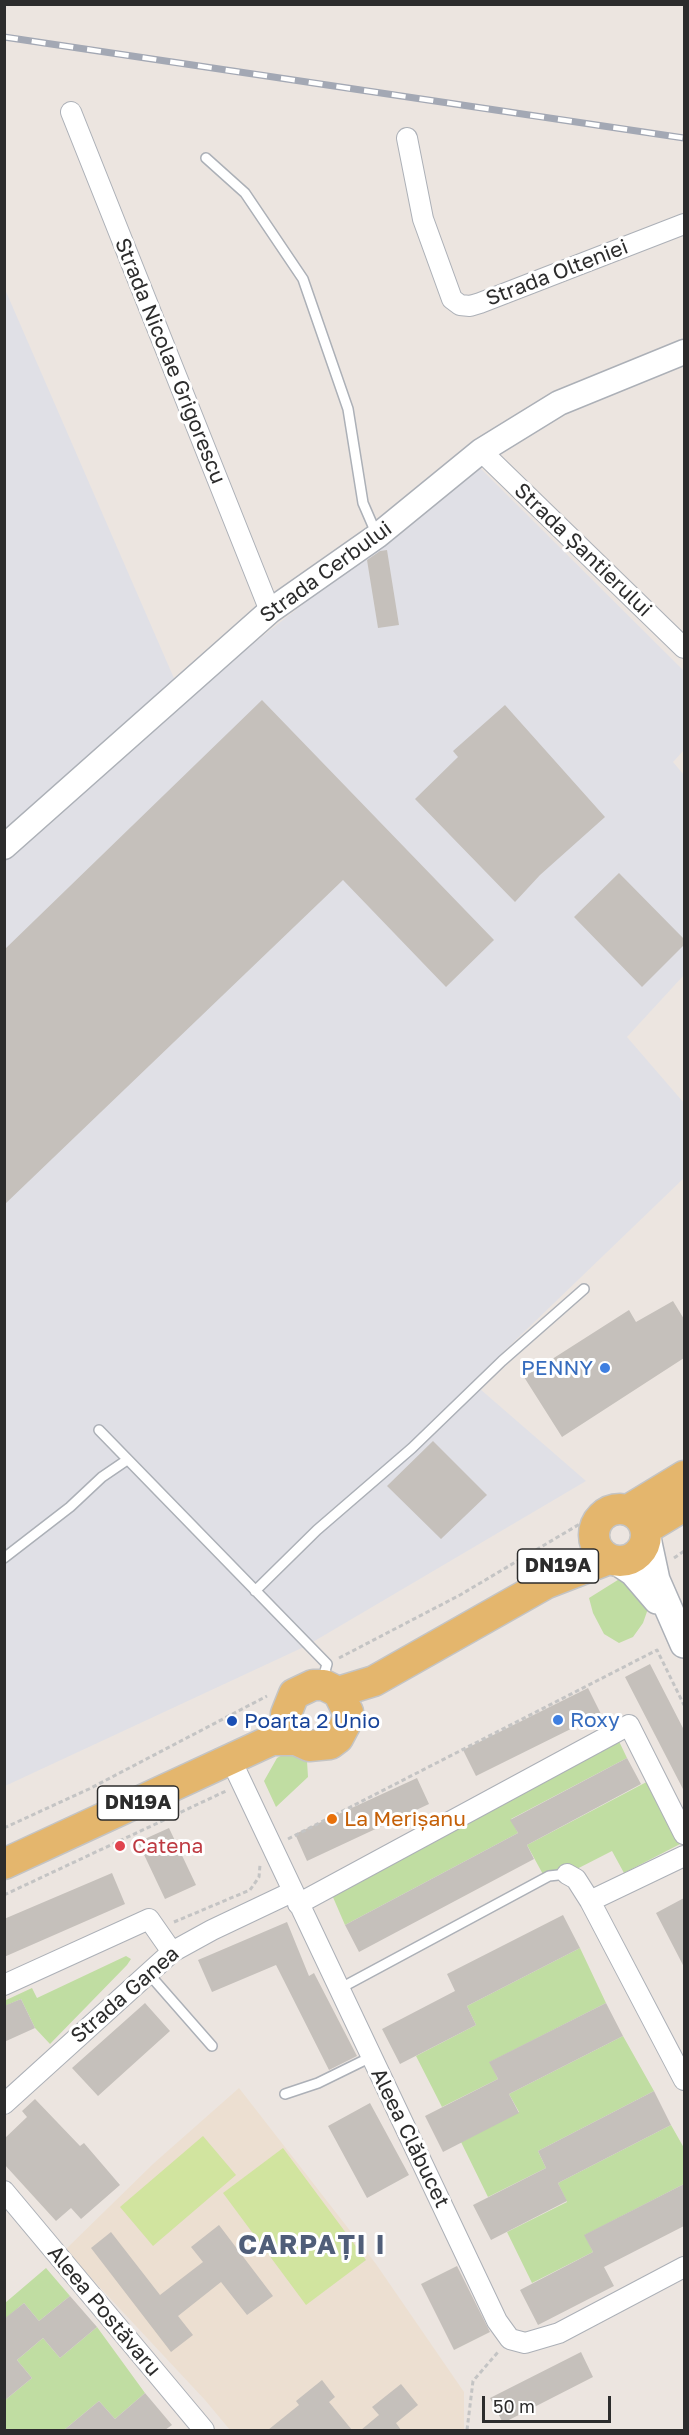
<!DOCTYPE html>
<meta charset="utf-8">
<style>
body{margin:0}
#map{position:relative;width:689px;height:2435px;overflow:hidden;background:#ece5e0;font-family:"Golos Text",sans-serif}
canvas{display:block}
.frame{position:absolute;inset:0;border:6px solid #2c2c2c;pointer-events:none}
.scale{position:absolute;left:482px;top:2396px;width:129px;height:27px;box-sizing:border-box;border:3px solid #2c2c2c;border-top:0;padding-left:8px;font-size:18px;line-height:21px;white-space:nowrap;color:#2c2c2c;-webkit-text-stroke:4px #fff;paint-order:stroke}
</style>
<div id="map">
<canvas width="689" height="2435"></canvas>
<div class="frame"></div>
<div class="scale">50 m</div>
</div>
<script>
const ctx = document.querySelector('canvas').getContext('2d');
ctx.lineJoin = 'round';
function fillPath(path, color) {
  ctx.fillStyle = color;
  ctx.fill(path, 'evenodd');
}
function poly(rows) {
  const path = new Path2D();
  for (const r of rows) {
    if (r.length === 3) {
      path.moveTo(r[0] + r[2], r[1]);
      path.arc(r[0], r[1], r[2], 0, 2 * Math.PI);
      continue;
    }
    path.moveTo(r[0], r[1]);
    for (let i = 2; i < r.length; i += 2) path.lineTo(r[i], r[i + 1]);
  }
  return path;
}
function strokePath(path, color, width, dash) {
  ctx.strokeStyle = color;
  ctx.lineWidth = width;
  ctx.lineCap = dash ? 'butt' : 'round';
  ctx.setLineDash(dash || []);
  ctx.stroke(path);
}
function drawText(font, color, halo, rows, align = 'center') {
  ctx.font = font + ' "Golos Text",sans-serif';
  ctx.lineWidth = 6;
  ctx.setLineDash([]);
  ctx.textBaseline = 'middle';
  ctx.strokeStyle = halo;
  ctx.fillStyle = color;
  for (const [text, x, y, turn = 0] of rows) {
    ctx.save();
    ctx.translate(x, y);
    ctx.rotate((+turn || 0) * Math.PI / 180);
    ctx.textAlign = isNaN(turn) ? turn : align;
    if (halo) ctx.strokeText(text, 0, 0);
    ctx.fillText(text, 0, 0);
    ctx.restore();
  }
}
fillPath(poly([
 [4,287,183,699,478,466,684,671,684,750,673,762,684,775,684,975,627,1037,684,1103,684,1178,472,1382,586,1481,306,1646,5,1786]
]), '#e0e0e6');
fillPath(poly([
 [239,2088,376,2264,464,2392,464,2430,230,2430,205,2400,65,2250,153,2164]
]), '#ecdfd1');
fillPath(poly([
 [621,1578,649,1606,643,1623,633,1637,619,1643,604,1634,593,1613,589,1598],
 [615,1733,627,1758,511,1819,518,1833,345,1925,329,1888],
 [296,1747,307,1761,308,1777,276,1807,264,1781,277,1758],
 [656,1777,684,1842,624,1873,612,1851,567,1874,545,1878,527,1845],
 [580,1948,606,2003,490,2062,498,2079,442,2107,416,2056,476,2025,467,2006],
 [126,1956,131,1959,127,1965,50,2044,35,2028,21,1999,5,2006,4,2001,32,1988,37,1998],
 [623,2036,654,2091,538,2151,546,2168,488,2197,461,2142,519,2112,509,2094],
 [671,2125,684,2148,684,2184,585,2235,593,2252,532,2283,507,2232,567,2202,558,2183],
 [46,2268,70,2296,39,2321,24,2303,5,2319,5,2303],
 [97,2327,145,2393,115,2419,99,2401,64,2430,5,2430,4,2401,32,2378,17,2360,43,2338,60,2358]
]), '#c0dda2');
fillPath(poly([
 [203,2136,236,2175,153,2246,120,2207],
 [283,2148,366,2260,306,2305,223,2193]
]), '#d1e49f');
fillPath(poly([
 [387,550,399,625,378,628,367,560,380,551],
 [262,700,494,940,446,987,343,880,4,1205,4,950],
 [505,705,605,817,540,875,515,902,415,799,458,757,453,751],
 [619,873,684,939,684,945,642,987,574,917],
 [673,1301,684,1319,684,1358,562,1437,524,1377,629,1310,636,1322],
 [433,1441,487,1495,441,1539,387,1486],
 [650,1664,684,1730,684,1791,625,1677],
 [588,1688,601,1714,476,1776,463,1750],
 [627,1758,641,1784,527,1845,534,1859,359,1952,345,1925,518,1833,510,1820],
 [417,1778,429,1804,307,1861,295,1834],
 [169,1828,196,1885,165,1899,138,1842],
 [112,1873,125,1904,4,1957,4,1919],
 [684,1898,684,1967,656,1913],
 [563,1915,580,1948,467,2006,476,2025,400,2064,382,2029,455,1991,447,1974],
 [287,1922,309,1976,314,1973,357,2056,329,2070,276,1965,212,1992,198,1960],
 [21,1999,35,2028,4,2042,4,2006],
 [145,2003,170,2031,98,2096,72,2068],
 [606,2003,623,2036,509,2094,519,2113,443,2152,425,2116,498,2079,489,2062],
 [654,2091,671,2125,558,2183,567,2201,491,2240,473,2205,546,2168,538,2151],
 [35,2099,80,2146,84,2143,120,2185,81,2219,71,2208,56,2221,4,2164,4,2139,27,2117,22,2111],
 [370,2103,409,2175,367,2198,328,2126],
 [684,2184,684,2226,604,2267,614,2286,538,2325,520,2290,593,2252,584,2235],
 [219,2225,273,2296,247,2315,221,2282,178,2316,193,2335,171,2352,91,2248,111,2232,160,2295,203,2262,191,2247],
 [457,2266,490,2332,454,2350,421,2284],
 [70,2296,97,2327,60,2358,43,2338,17,2360,32,2378,4,2401,4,2319,24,2303,39,2321],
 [581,2352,593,2377,503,2423,490,2398],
 [322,2380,335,2397,329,2402,352,2430,268,2430,299,2405,296,2401],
 [401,2384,418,2405,396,2423,401,2430,361,2430,379,2415,372,2407],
 [145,2393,172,2425,165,2430,64,2430,99,2401,115,2419]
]), '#c5c0bb');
const service = poly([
 [206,158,245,193,303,279,348,409,363,503,376,533],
 [99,1430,327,1664,322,1682],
 [4,1558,70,1507,102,1477,127,1460],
 [255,1591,317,1530,412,1448,502,1361,584,1289],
 [148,1973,212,2046],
 [339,1989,549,1876,567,1874],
 [285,2094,318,2083,371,2057]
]);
const minor = poly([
 [71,112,270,611],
 [407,138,423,219,452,299,460,305,470,306,480,303,684,224],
 [481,451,684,648],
 [231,1760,497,2321,510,2339,525,2343,559,2333,684,2267],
 [567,1874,576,1879,590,1901,684,2080],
 [590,1901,684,1856],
 [298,1904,629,1725,684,1834],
 [4,1985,149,1919,172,1952],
 [4,2104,172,1952,212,1930,292,1892],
 [4,2191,204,2430]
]);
const tertiary = poly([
 [4,847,270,611,377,536,481,451,559,403,684,352]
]);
const secondary = poly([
 [647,1538,656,1580,684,1644],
 [618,1562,633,1572,657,1600]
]);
const primary = poly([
 [620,1535,26],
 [628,1510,684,1476],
 [646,1529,684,1506],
 [338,1692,374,1681,547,1583,609,1559],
 [4,1864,272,1740,296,1740,309,1746,330,1744,338,1738,347,1721,348,1712,338,1692,324,1685,313,1685,294,1694,286,1714,289,1730,296,1740]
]);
strokePath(service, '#acb0b7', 12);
strokePath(minor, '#acb0b7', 22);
strokePath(tertiary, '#acb0b7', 27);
strokePath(secondary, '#acb0b7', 30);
strokePath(primary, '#c4c4c4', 33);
strokePath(poly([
 [674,1558,684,1551],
 [339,1658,460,1595,605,1509],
 [4,1828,89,1789,267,1696],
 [288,1839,657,1650,684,1705],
 [4,1895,226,1791],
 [174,1922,250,1890,259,1877,260,1865],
 [467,2430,473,2381,498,2352]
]), '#c4c4c4', 3, [4.5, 3]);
strokePath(service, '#fff', 9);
strokePath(minor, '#fff', 20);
strokePath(tertiary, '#fff', 24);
strokePath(secondary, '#fff', 27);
strokePath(primary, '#e4b66d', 30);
const rail = poly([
 [4,37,684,138]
]);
strokePath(rail, '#a3a8b4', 7);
strokePath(rail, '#fff', 4.5, [14]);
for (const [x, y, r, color] of [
 [605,1368,6,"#3f7fe0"],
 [558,1720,6,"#3f7fe0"],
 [232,1721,6,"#1a4fb4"],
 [332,1819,6,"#e8710a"],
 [120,1846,6,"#e0444e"]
]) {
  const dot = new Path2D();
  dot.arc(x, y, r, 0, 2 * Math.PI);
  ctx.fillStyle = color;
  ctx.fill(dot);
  strokePath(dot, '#fff', 2);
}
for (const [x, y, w] of [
 [558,1566,81],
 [138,1803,81]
]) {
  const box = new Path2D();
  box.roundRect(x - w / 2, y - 17, w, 34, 4.5);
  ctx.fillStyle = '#fff';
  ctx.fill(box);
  strokePath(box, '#2c2c2c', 1.5);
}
drawText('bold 20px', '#2c2c2c', null, [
 ["DN19A",558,1566],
 ["DN19A",138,1803]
]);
drawText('21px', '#2c2c2c', '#fff', [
 ["Strada Olteniei",557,273,-21],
 ["Strada Nicolae Grigorescu",170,361,68],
 ["Strada Șantierului",583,550,44],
 ["Strada Cerbului",326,572,-36],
 ["Strada Ganea",125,1995,-41],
 ["Aleea Clăbucet",410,2138,64],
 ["Aleea Postăvaru",104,2311,50]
]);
drawText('21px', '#366cbe', '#fff', [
 ["PENNY",593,1368],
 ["Roxy",570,1720,"left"]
], 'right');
drawText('21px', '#164399', '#fff', [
 ["Poarta 2 Unio",244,1721]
], 'left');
drawText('21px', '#c56008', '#fff', [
 ["La Merișanu",344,1819]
], 'left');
drawText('21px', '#be3a42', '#fff', [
 ["Catena",132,1846]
], 'left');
ctx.letterSpacing = '1.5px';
drawText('bold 27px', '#505e79', '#fff', [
 ["CARPAȚI I",312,2245]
]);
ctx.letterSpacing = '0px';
</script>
